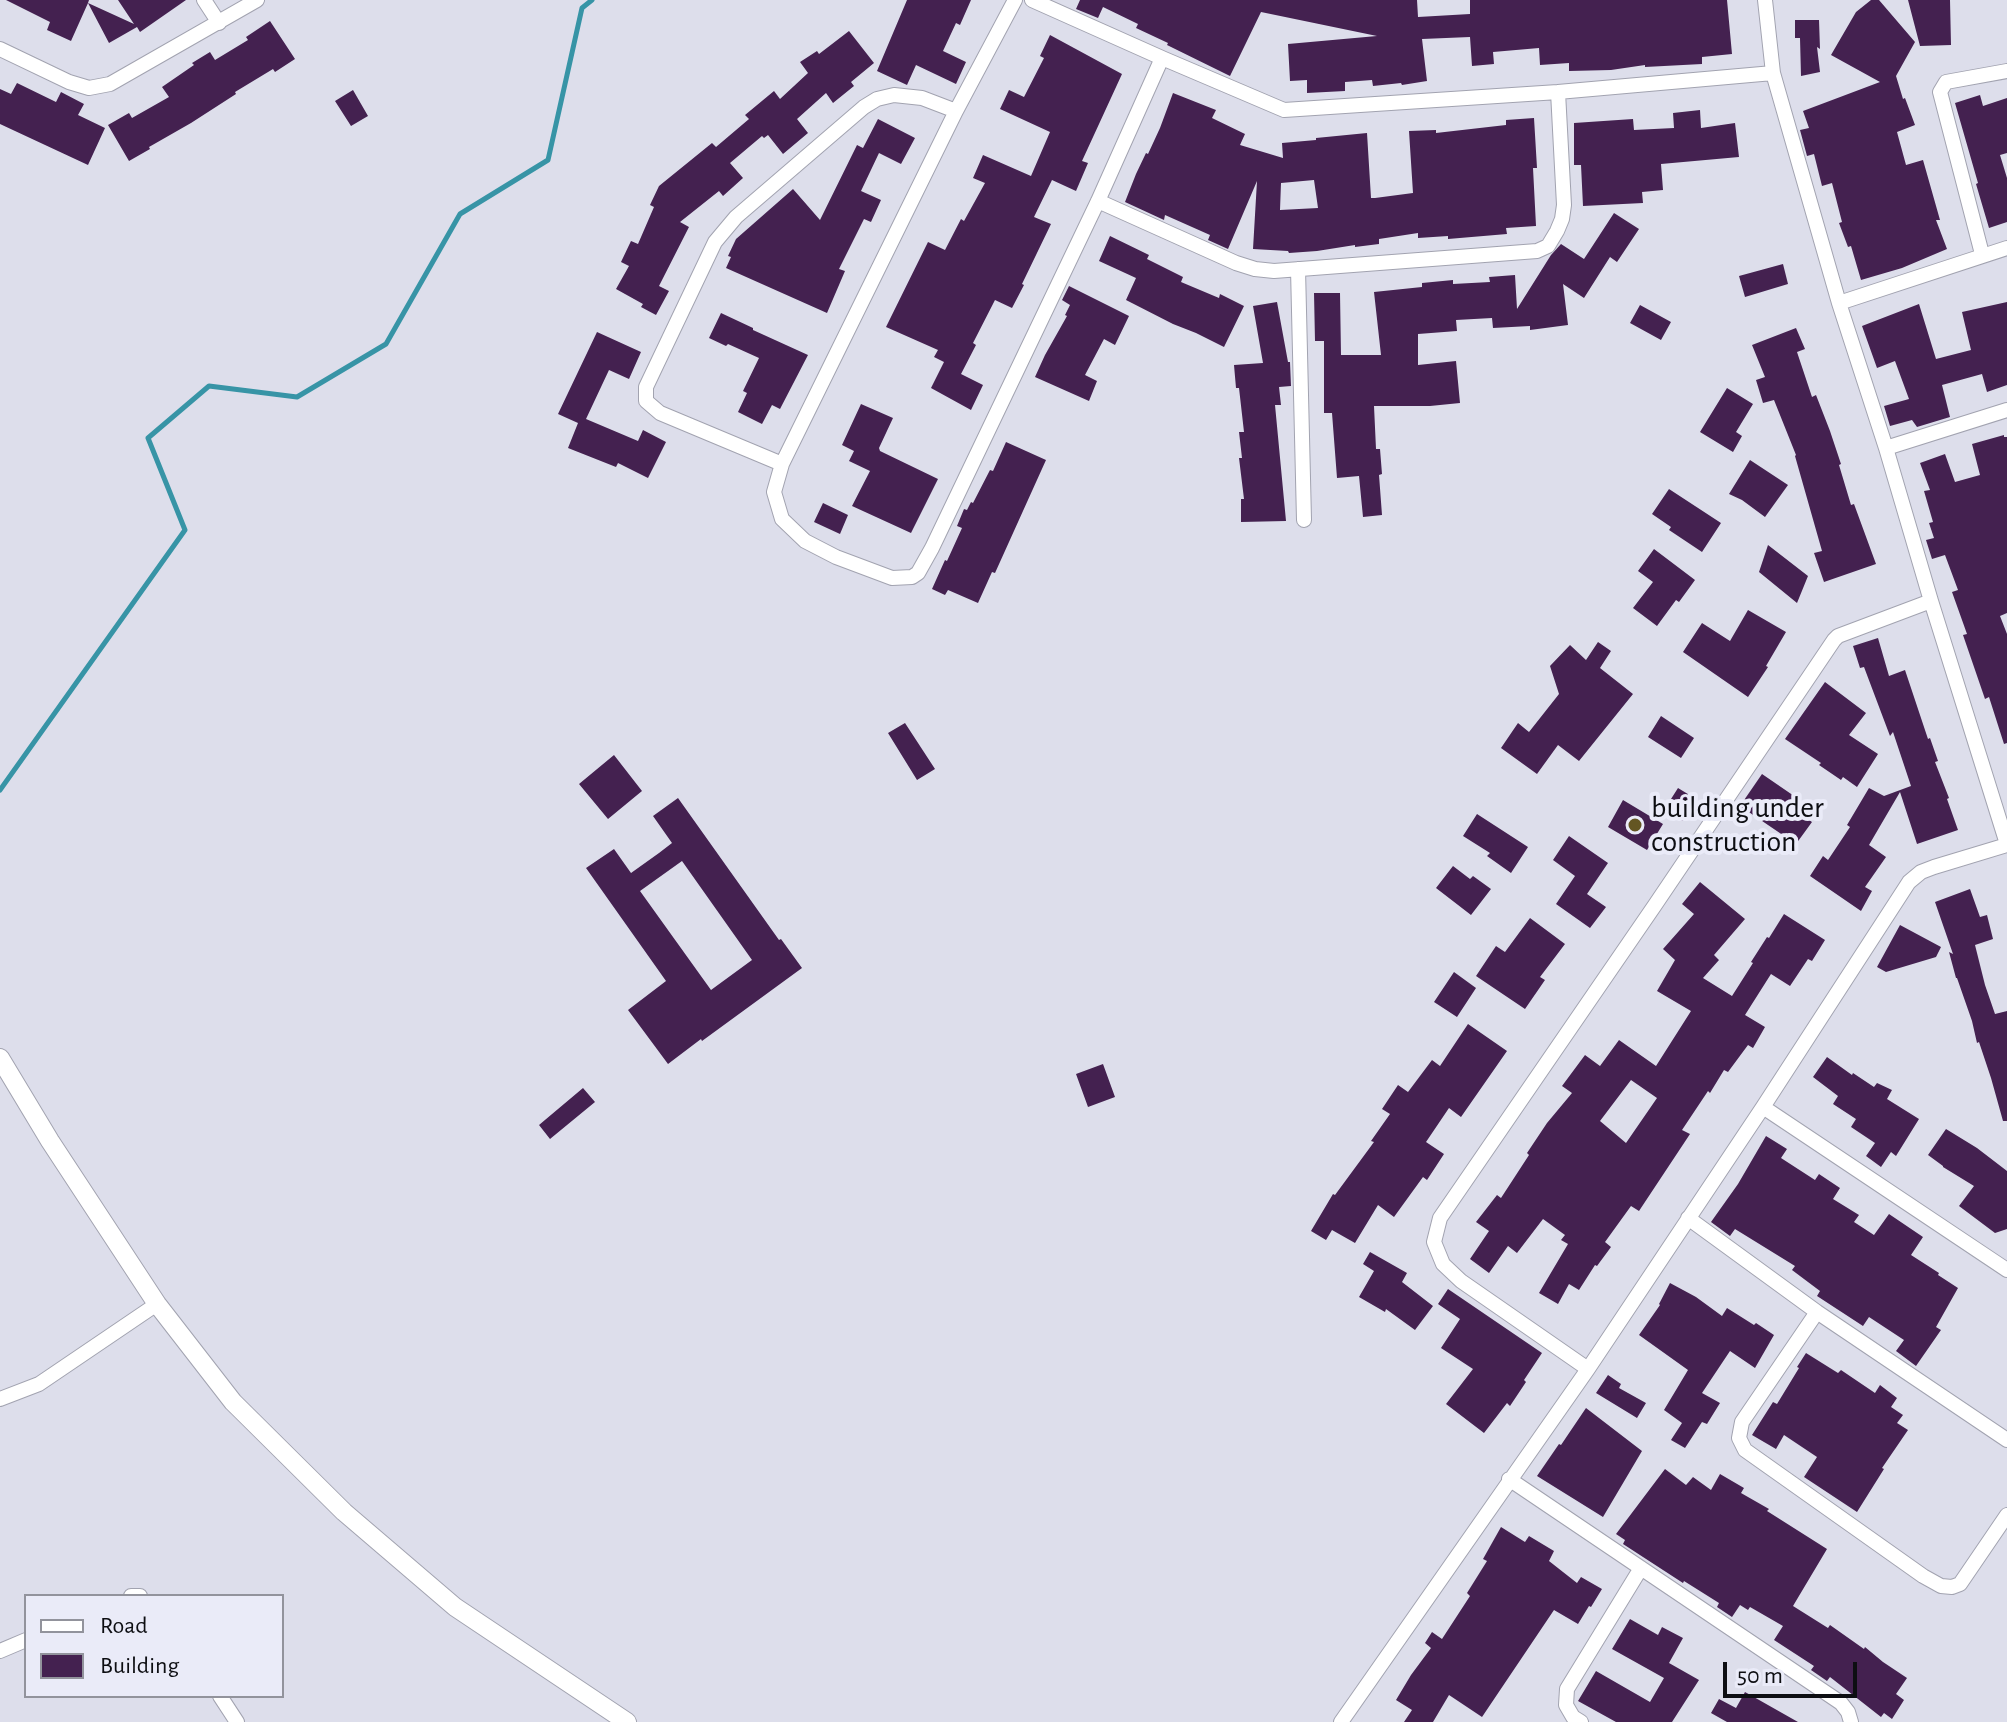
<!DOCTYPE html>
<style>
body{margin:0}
#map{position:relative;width:2007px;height:1722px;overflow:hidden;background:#dddeeb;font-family:"Alegreya Sans",sans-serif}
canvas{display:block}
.legend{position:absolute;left:24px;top:1594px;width:260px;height:104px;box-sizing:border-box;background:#eaebf8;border:2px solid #92939c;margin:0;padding:10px 14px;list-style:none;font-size:24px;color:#0d0e12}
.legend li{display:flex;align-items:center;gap:16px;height:40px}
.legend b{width:40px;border:2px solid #92939c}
.scale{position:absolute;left:1723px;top:1662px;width:134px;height:36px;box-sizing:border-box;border:4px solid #0d0e12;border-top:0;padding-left:10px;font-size:24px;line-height:28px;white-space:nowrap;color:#0d0e12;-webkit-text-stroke:6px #eaebf8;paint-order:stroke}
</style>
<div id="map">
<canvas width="2007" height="1722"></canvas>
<ul class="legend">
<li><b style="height:10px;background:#fff"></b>Road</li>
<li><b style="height:22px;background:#442150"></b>Building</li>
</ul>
<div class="scale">50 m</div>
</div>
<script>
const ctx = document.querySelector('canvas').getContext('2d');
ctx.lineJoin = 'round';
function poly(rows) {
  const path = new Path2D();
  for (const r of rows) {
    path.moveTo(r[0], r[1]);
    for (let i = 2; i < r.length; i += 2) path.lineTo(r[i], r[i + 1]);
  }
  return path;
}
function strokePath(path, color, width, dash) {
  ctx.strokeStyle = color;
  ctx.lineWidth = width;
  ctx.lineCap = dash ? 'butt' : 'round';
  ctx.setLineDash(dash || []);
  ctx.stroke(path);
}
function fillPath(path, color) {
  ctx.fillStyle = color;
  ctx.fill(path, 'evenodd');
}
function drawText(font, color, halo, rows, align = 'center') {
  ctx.font = font + ' "Alegreya Sans",sans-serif';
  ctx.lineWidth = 8;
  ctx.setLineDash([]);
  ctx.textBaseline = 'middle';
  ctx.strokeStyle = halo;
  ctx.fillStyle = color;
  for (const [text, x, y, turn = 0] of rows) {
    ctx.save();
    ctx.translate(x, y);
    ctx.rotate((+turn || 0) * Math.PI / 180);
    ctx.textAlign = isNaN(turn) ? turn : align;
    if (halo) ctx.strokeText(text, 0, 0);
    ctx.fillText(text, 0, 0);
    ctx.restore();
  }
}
strokePath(poly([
 [0,790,185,530,148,438,209,386,297,397,386,344,460,214,548,160,582,8,592,0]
]), '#3794a6', 5);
fillPath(poly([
 [6,0,89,0,88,3,134,24,118,0,186,0,140,32,137,27,109,43,88,3,71,41,47,30,50,22],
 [907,0,971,0,960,25,956,23,943,51,966,62,956,84,916,65,907,85,877,71],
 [1080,0,1417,0,1418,17,1470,14,1470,0,1727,0,1732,54,1702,57,1702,64,1645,67,1645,65,1611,70,1569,71,1569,63,1540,65,1539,48,1493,52,1494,64,1472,66,1470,37,1422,39,1427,81,1402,85,1401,83,1373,86,1372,80,1345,82,1345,91,1307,93,1307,80,1290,81,1288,44,1377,36,1261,12,1230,76,1167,45,1168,43,1136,28,1138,24,1103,7,1098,18,1076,9],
 [1871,0,1879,0,1915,42,1896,76,1903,99,1905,98,1915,125,1897,132,1906,165,1923,160,1940,220,1936,220,1947,249,1902,268,1861,280,1851,246,1848,247,1839,223,1842,222,1832,183,1822,186,1814,154,1807,156,1800,130,1809,128,1803,111,1880,82,1831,55,1856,12],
 [1908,0,1950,0,1951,45,1920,46],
 [1795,20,1819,20,1820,49,1817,47,1820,72,1801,76,1800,38,1795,38],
 [270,21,295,59,275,72,273,69,235,92,236,94,191,123,149,147,150,149,129,161,108,125,129,113,132,118,169,97,162,87,194,65,192,63,210,52,215,60,248,40,246,37],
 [849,31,874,63,851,82,854,86,833,103,826,93,797,119,808,133,783,154,768,135,764,138,762,136,730,163,743,178,723,196,719,191,680,222,689,227,659,286,669,291,656,315,641,307,643,304,616,289,629,266,621,262,631,241,638,244,654,207,650,205,659,186,712,143,716,147,749,119,745,115,774,91,780,99,808,73,800,62,817,51,819,54],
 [1050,35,1122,74,1082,161,1088,163,1076,191,1052,180,1034,217,1051,224,1022,284,1024,285,1012,308,995,300,973,343,976,345,961,374,983,385,971,410,931,388,944,362,934,357,938,350,886,327,928,242,945,250,961,219,964,221,985,183,973,178,983,155,1031,176,1050,132,1000,109,1009,90,1024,97,1044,58,1040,56],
 [17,83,56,102,61,92,84,104,78,115,105,128,88,165,0,124,0,89,11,94],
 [353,90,368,116,351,126,335,101],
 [1173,93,1216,110,1212,118,1245,134,1240,145,1283,158,1282,143,1316,140,1316,138,1367,133,1371,198,1375,198,1413,193,1409,131,1436,130,1436,133,1506,125,1506,120,1534,118,1537,168,1533,168,1536,226,1506,228,1507,234,1448,239,1448,236,1418,238,1418,233,1379,239,1379,244,1355,247,1355,245,1317,251,1289,253,1288,251,1253,249,1257,181,1228,249,1208,240,1210,235,1165,215,1164,220,1125,202,1136,174,1146,153,1148,154,1160,128],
 [1314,180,1318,208,1280,210,1281,183],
 [1980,95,1983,106,2007,98,2007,153,2000,155,2007,178,2007,222,1989,228,1976,184,1978,183,1955,103],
 [1700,110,1701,128,1735,123,1739,157,1661,164,1663,190,1642,192,1643,203,1583,206,1581,165,1574,165,1574,123,1633,119,1634,130,1674,128,1673,113],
 [878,119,915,138,901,164,879,153,861,191,881,200,871,222,864,219,839,269,845,271,827,313,726,268,731,257,728,256,736,239,793,189,820,220,857,145,863,148],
 [1614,213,1639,229,1617,262,1610,257,1584,298,1563,284,1568,325,1530,330,1530,326,1493,328,1492,318,1456,320,1457,331,1418,334,1418,365,1456,361,1460,403,1430,406,1374,406,1376,449,1380,449,1382,474,1379,475,1382,515,1363,517,1359,476,1337,478,1332,413,1324,413,1324,341,1315,341,1314,293,1340,293,1341,355,1381,355,1374,292,1422,287,1422,283,1453,280,1453,284,1490,282,1489,277,1515,275,1517,309,1551,255,1561,244,1584,259],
 [1110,236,1149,255,1147,259,1183,277,1181,282,1219,298,1220,294,1244,306,1224,347,1196,333,1173,324,1126,300,1136,278,1099,261],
 [1783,264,1788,284,1745,297,1739,276],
 [1069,286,1129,316,1115,345,1104,339,1085,375,1097,381,1089,401,1035,377,1045,355,1067,316,1065,315,1070,305,1062,300],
 [1277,302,1288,362,1290,362,1291,386,1279,387,1281,405,1275,405,1286,521,1241,522,1241,499,1244,499,1239,458,1242,458,1239,432,1244,432,1239,388,1236,388,1234,365,1263,363,1253,306],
 [2007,302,2007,385,1987,392,1982,374,1942,385,1950,417,1917,427,1912,420,1890,426,1884,406,1909,399,1895,361,1877,368,1862,326,1919,304,1936,359,1971,350,1962,312],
 [1640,305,1671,322,1661,340,1630,323],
 [721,313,753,328,753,330,808,355,780,409,772,405,762,424,738,412,747,393,743,391,759,358,728,344,726,346,709,338],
 [1796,328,1805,349,1797,352,1812,397,1816,395,1830,431,1841,464,1839,465,1851,505,1854,504,1876,564,1824,582,1814,553,1822,551,1795,456,1796,455,1774,400,1763,403,1756,380,1765,377,1752,345],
 [597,332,641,352,629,379,609,370,586,419,638,441,643,430,666,442,648,478,618,463,616,467,568,448,578,423,558,414],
 [1727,388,1753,404,1736,432,1742,436,1733,452,1700,432],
 [861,404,893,418,879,448,880,451,938,479,911,533,852,506,870,471,849,461,854,451,842,445],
 [2004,435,2004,437,2007,437,2007,613,2000,616,2007,634,2007,743,2004,744,1989,697,1985,699,1963,635,1967,634,1952,592,1958,590,1945,555,1932,559,1926,540,1934,538,1929,523,1933,522,1924,491,1930,490,1920,463,1945,454,1955,482,1980,475,1972,444],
 [1006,442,1046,460,995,573,992,572,978,603,948,590,945,595,932,589,945,560,947,561,962,528,957,526,964,509,967,510,971,502,973,503,990,470,993,471],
 [1750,460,1788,485,1765,517,1742,500,1729,494],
 [1669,489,1721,523,1702,552,1669,530,1671,527,1652,514],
 [823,503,848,515,840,534,814,522],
 [1768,545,1808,576,1797,603,1759,572],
 [1654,549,1695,580,1679,602,1676,600,1657,626,1633,608,1653,582,1638,571],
 [1748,610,1786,632,1766,666,1768,667,1748,697,1683,652,1702,623,1730,641],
 [1878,638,1889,676,1905,670,1928,739,1930,738,1938,761,1935,762,1949,798,1947,799,1958,830,1917,844,1900,792,1869,845,1886,857,1865,887,1872,891,1861,911,1810,876,1823,856,1828,860,1850,827,1847,825,1869,788,1884,796,1911,786,1893,732,1890,736,1864,667,1860,668,1853,646],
 [1598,642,1611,651,1600,668,1633,694,1579,761,1558,745,1537,774,1501,748,1518,723,1529,732,1559,694,1550,666,1570,645,1586,660],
 [1825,682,1866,713,1849,735,1878,754,1857,787,1843,777,1841,780,1819,765,1821,763,1785,739],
 [1661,716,1694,738,1681,758,1648,737],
 [905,723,935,769,917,780,888,733],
 [614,755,642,791,608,819,579,784],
 [1762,774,1797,798,1790,807,1812,822,1796,844,1740,806],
 [1678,788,1696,799,1683,821,1664,810],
 [678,798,779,940,781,939,802,968,702,1041,701,1039,668,1064,628,1010,666,981,586,868,614,849,631,873,659,853,672,843,653,816],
 [682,861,752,960,711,990,640,891],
 [1623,800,1663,824,1647,850,1608,827],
 [1477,814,1528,847,1511,873,1487,856,1490,853,1463,836],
 [1569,836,1608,863,1587,894,1606,907,1590,928,1556,904,1575,876,1553,860],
 [1453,866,1470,879,1473,876,1491,889,1471,915,1436,888],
 [1700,882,1745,919,1714,955,1719,960,1703,978,1732,996,1753,963,1751,962,1767,937,1769,938,1784,914,1825,940,1812,961,1808,959,1790,986,1771,974,1745,1015,1765,1027,1753,1048,1748,1045,1728,1072,1724,1070,1710,1093,1708,1091,1682,1130,1690,1134,1639,1211,1631,1206,1605,1242,1611,1247,1597,1266,1595,1265,1579,1290,1569,1284,1558,1304,1539,1293,1568,1244,1561,1240,1565,1235,1543,1219,1517,1253,1508,1246,1489,1273,1470,1259,1489,1231,1476,1222,1497,1195,1501,1198,1529,1155,1527,1153,1547,1123,1572,1093,1562,1086,1585,1055,1600,1066,1619,1040,1656,1066,1691,1011,1657,991,1675,960,1663,949,1694,914,1682,904],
 [1631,1080,1657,1098,1626,1143,1600,1121],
 [1970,889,1980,917,1987,915,1993,939,1975,945,1985,985,1995,1014,2007,1011,2007,1121,2003,1121,1991,1078,1979,1042,1977,1043,1972,1021,1957,978,1956,978,1949,952,1953,954,1935,902],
 [1530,918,1565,944,1540,977,1545,980,1525,1009,1476,976,1496,946,1505,952],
 [1900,925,1941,947,1936,957,1886,972,1877,967],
 [1454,972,1476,988,1457,1017,1434,1002],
 [1468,1024,1507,1051,1461,1117,1449,1108,1426,1142,1444,1154,1427,1180,1423,1177,1394,1217,1378,1205,1355,1243,1332,1230,1326,1240,1311,1231,1333,1194,1335,1195,1374,1142,1371,1141,1390,1114,1382,1109,1398,1085,1408,1092,1432,1060,1440,1066],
 [1827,1057,1852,1075,1853,1073,1874,1087,1877,1083,1892,1090,1887,1099,1919,1119,1896,1156,1891,1152,1881,1167,1866,1156,1875,1143,1851,1127,1856,1119,1833,1104,1838,1096,1813,1077],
 [1103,1064,1115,1097,1088,1107,1076,1074],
 [583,1088,595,1102,550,1139,539,1125],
 [1946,1129,1977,1148,2007,1171,2007,1229,1995,1233,1959,1206,1974,1186,1943,1167,1943,1166,1928,1155],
 [1766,1136,1787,1149,1781,1158,1815,1180,1819,1174,1840,1188,1833,1199,1859,1215,1854,1222,1874,1235,1889,1214,1923,1237,1911,1255,1939,1273,1938,1275,1958,1288,1936,1327,1941,1330,1916,1366,1896,1351,1904,1340,1869,1317,1863,1326,1817,1296,1820,1291,1792,1270,1795,1266,1735,1229,1730,1236,1711,1222,1738,1184],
 [1370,1252,1407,1273,1402,1282,1433,1306,1415,1330,1386,1309,1385,1312,1359,1297,1374,1271,1363,1264],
 [1670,1283,1696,1297,1722,1316,1727,1308,1754,1325,1756,1323,1774,1335,1755,1368,1730,1351,1702,1393,1720,1403,1707,1424,1702,1422,1685,1448,1671,1440,1682,1423,1664,1410,1688,1370,1639,1335,1660,1305,1659,1304],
 [1448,1289,1542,1353,1524,1380,1526,1382,1510,1406,1507,1403,1484,1433,1446,1404,1473,1369,1441,1348,1460,1319,1438,1304],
 [1806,1353,1838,1373,1841,1370,1875,1393,1880,1385,1897,1398,1891,1407,1903,1415,1897,1423,1908,1430,1882,1468,1884,1469,1857,1512,1804,1477,1817,1457,1784,1435,1776,1449,1752,1435,1773,1402,1777,1404,1799,1368,1797,1367],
 [1608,1375,1621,1384,1619,1388,1646,1403,1637,1418,1596,1393],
 [1586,1408,1642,1451,1603,1517,1537,1476,1559,1444,1561,1445],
 [1665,1469,1686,1485,1693,1477,1711,1490,1720,1474,1744,1488,1741,1493,1769,1509,1767,1511,1827,1549,1793,1606,1828,1628,1830,1625,1864,1649,1865,1647,1883,1662,1907,1678,1896,1694,1904,1700,1892,1719,1884,1713,1881,1717,1830,1677,1827,1681,1811,1670,1814,1666,1774,1640,1783,1626,1750,1607,1748,1610,1740,1605,1732,1617,1717,1607,1719,1603,1684,1581,1683,1583,1623,1544,1625,1540,1616,1534],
 [1501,1527,1525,1542,1529,1536,1554,1551,1549,1561,1577,1583,1581,1577,1602,1589,1591,1607,1589,1606,1578,1624,1554,1610,1482,1717,1449,1695,1433,1722,1404,1722,1412,1710,1396,1700,1411,1675,1431,1648,1425,1643,1432,1632,1442,1639,1470,1596,1467,1593,1487,1561,1483,1559],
 [1630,1619,1658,1635,1662,1627,1683,1638,1669,1663,1699,1680,1672,1722,1616,1722,1578,1701,1596,1671,1650,1702,1664,1678,1612,1649],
 [1745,1692,1798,1722,1727,1722,1711,1713,1719,1699,1736,1708]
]), '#442150');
const minor = poly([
 [204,0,219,23],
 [1015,0,956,111,782,464,774,492,782,519,805,541,836,557,892,578,912,577,918,573,932,548,1098,201,1162,58,1032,0],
 [1765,0,1773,73,1839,303,1886,448,1931,601,2007,844],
 [0,49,69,82,89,88,110,84,257,0],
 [1558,92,1773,73],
 [1098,201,1236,263,1255,269,1274,271,1537,251,1548,246,1557,231,1562,219,1564,205,1558,92,1284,110,1162,58],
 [1982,254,1940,92,1946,82,2007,71],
 [1298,269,1304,520],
 [1839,303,2007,248],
 [1886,448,2007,410],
 [782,464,660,413,646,401,646,387,715,242,736,217,864,107,877,99,894,95,922,98,956,111],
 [1763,1107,2007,1270],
 [1688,1218,1817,1312,2007,1440],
 [1817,1312,1742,1422,1739,1438,1745,1450,1923,1576,1941,1586,1952,1587,1960,1584,2007,1515],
 [1588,1369,1461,1281,1443,1264,1434,1242,1440,1218,1655,905,1834,640,1838,636,1931,601],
 [0,1399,39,1384,157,1304],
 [1509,1479,1841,1703,1848,1712,1851,1722],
 [131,1596,140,1596],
 [0,1651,26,1640],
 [220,1696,237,1722],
 [1341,1722,1588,1369,1763,1107,1909,882,1921,872,1934,867,2007,845],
 [1581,1722,1573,1717,1566,1705,1567,1689,1641,1568]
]);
const tertiary = poly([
 [0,1058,50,1141,157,1304,233,1402,344,1512,455,1607,627,1722]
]);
strokePath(minor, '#a2a3b0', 16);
strokePath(tertiary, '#a2a3b0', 20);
strokePath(minor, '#fff', 14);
strokePath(tertiary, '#fff', 18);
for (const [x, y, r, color] of [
 [1635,825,8,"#645623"]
]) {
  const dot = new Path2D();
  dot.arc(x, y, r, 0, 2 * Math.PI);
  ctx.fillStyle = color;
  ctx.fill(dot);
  strokePath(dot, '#eaebf8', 3);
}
drawText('30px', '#0d0e12', '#eaebf8', [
 ["building under",1651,808],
 ["construction",1651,842]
], 'left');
</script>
